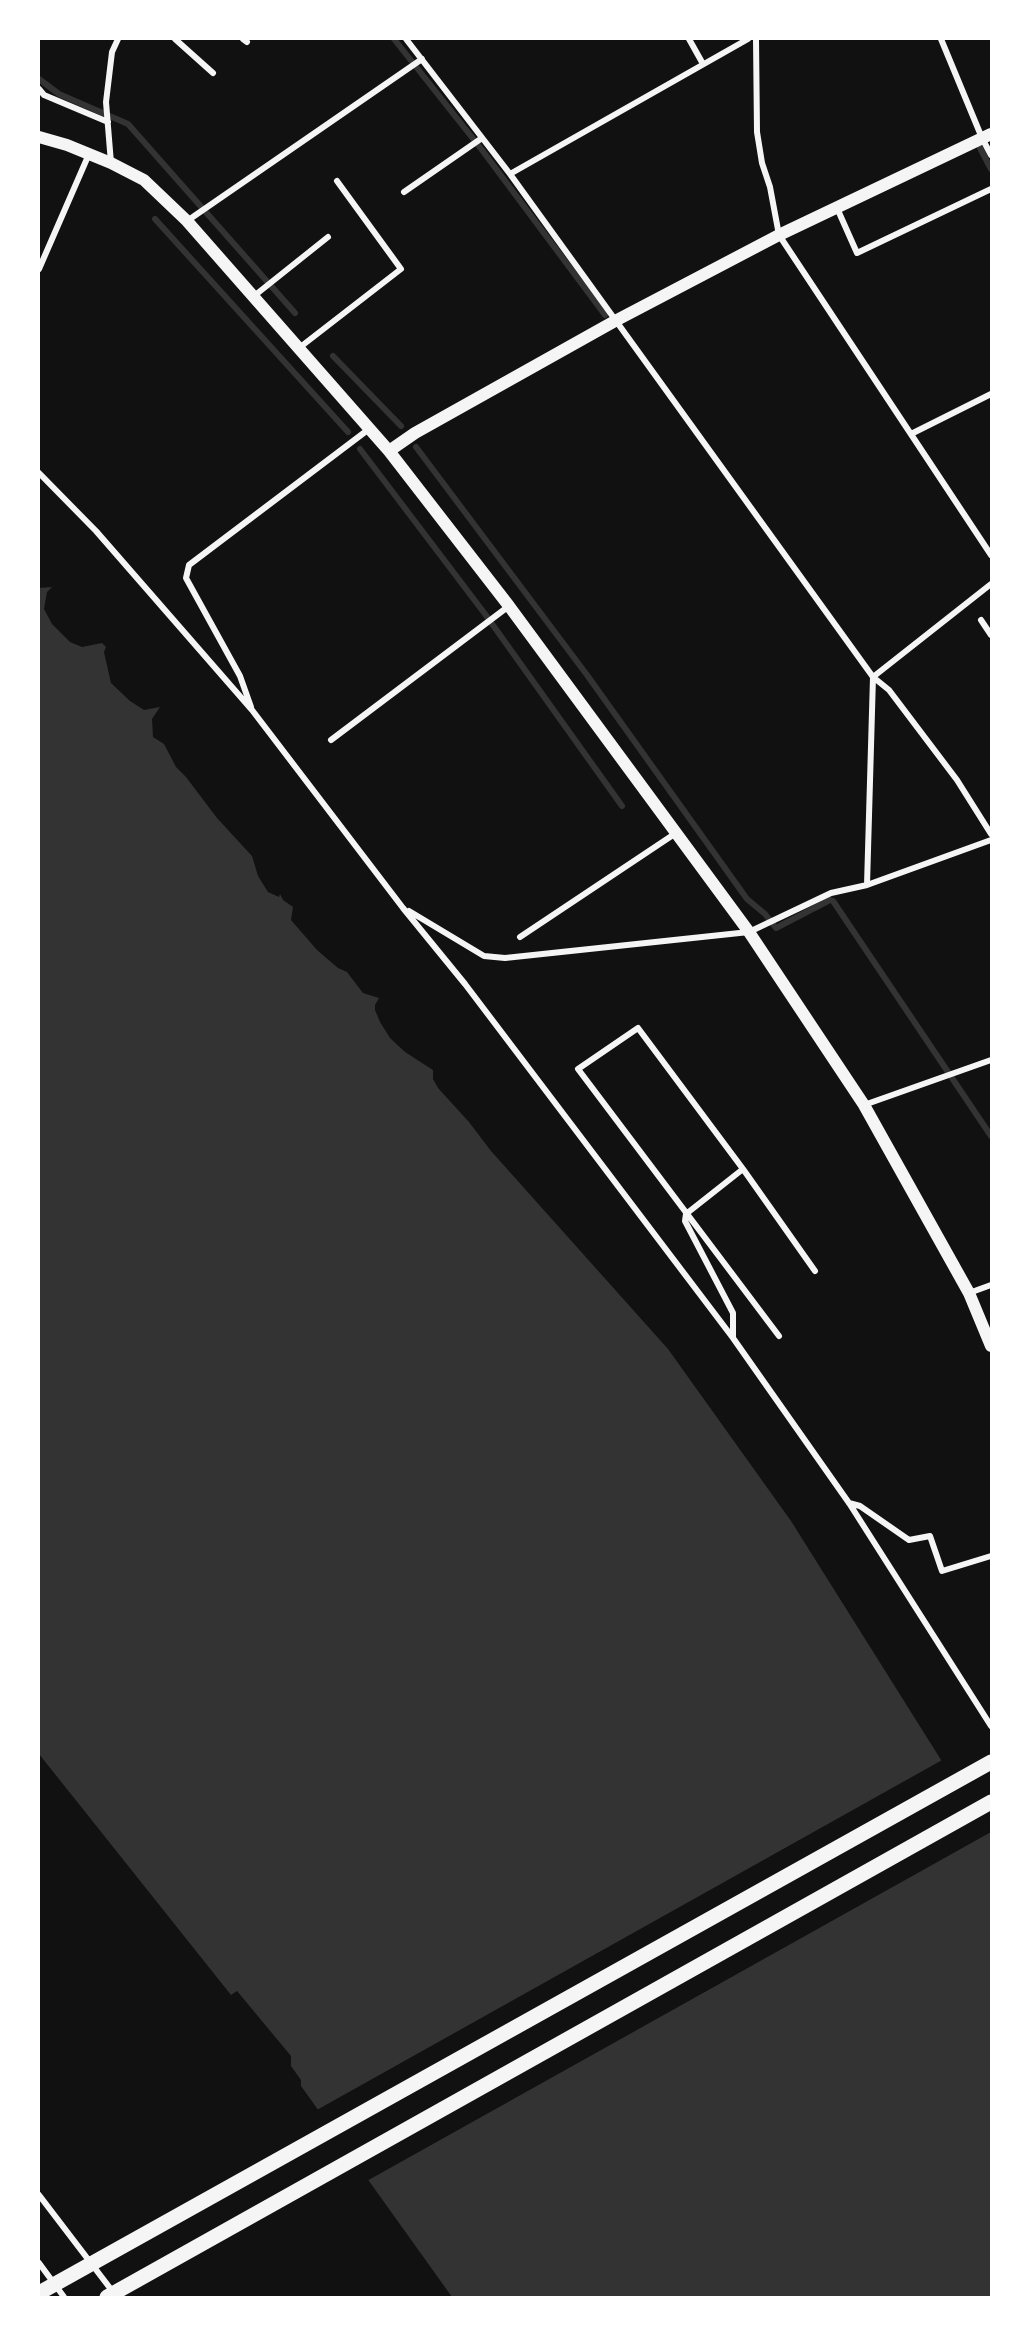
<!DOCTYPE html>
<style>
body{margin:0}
#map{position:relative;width:1030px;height:2336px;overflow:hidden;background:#111;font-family:Ubuntu,sans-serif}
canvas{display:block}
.frame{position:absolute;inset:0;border:40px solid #fff;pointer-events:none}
</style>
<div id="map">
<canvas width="1030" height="2336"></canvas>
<div class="frame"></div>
</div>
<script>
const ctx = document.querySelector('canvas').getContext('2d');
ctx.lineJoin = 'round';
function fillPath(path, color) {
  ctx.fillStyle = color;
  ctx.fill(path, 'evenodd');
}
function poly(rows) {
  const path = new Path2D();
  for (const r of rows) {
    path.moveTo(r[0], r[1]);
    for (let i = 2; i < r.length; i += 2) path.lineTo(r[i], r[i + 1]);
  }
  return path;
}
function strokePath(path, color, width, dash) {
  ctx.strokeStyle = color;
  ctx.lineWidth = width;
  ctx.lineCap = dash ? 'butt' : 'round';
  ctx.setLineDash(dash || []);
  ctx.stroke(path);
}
fillPath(poly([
 [52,587,47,592,44,609,52,624,70,642,82,647,102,643,106,647,104,652,111,683,130,701,144,710,160,707,152,719,153,737,164,744,176,767,186,777,217,818,252,856,258,876,268,892,279,897,280,894,283,900,293,907,291,920,317,950,338,968,347,972,363,993,379,998,375,1005,375,1010,380,1022,390,1038,405,1052,433,1070,433,1079,438,1088,469,1122,491,1151,668,1349,791,1521,948,1771,991,1833,991,2297,452,2297,301,2086,301,2080,291,2066,291,2056,237,1991,231,1995,39,1754,39,588]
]), '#333');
fillPath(poly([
 [944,1759,991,1828,991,1832,365,2182,315,2111]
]), '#111');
strokePath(poly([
 [394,39,482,150,605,315],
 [39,79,59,94,128,124,295,313],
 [980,148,991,169],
 [155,219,348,432],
 [333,356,401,426],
 [416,447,587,675,747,899,765,914,776,928,830,900,833,901,991,1136],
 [360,449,485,614,622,806]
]), '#333', 6);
strokePath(poly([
 [175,39,213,73],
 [243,39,247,42],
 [406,39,510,174,873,677,889,690,957,780,991,834],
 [689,39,703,64],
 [756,39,757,132,762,163,770,187,779,235,991,555],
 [941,39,982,138,991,155],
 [39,89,44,95,108,122],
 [111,163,106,102,112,52,118,39],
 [510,174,748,39],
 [404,192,482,138],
 [837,208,857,253,991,189],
 [187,221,422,59],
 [39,269,89,154],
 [254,296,328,237],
 [299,348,401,269,337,181],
 [911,434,991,394],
 [39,473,96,531,252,710,403,908,465,984,733,1338,849,1503,991,1726],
 [981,620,991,635],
 [251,707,240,676,186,578,189,565,369,429],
 [331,740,509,606],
 [867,885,873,677,991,584],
 [409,911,484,956,505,958,749,932,831,893,867,885,991,840],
 [520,937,676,833],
 [864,1105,991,1060],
 [969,1293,991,1285],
 [779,1336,578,1069,638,1028,743,1169,815,1271],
 [733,1337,733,1313,685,1221,686,1214,743,1169],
 [849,1503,860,1506,909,1540,930,1536,942,1571,991,1556],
 [39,2195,113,2292],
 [39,2263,64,2297]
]), '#f5f5f5', 6);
strokePath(poly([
 [39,137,67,145,111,163,144,180,187,221,389,451,509,606,749,932,864,1105,969,1293,991,1346],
 [389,451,415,433,615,321,779,235,991,134]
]), '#f5f5f5', 12);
strokePath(poly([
 [39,2293,991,1762],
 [107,2297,991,1802]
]), '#f5f5f5', 15);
</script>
